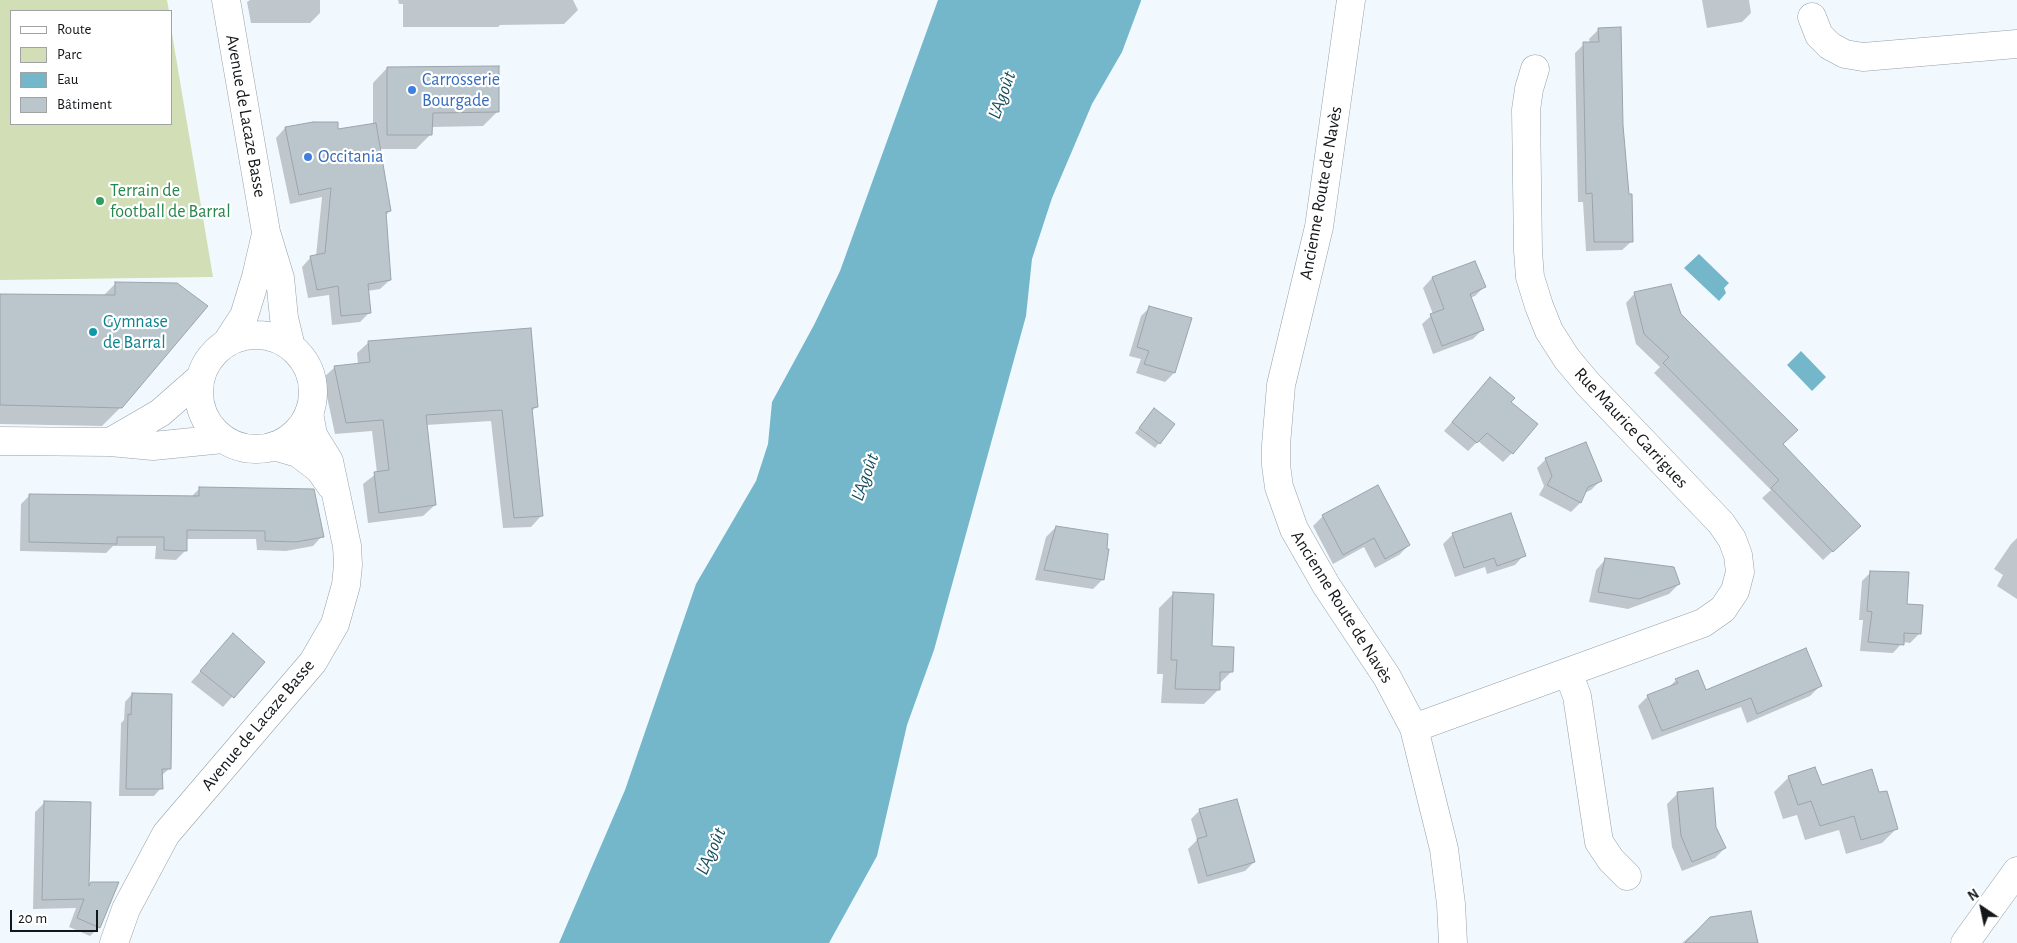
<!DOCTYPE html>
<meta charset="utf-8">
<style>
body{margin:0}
#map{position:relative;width:2017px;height:943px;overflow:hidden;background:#f1f9ff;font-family:"Alegreya Sans",sans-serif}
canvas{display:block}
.legend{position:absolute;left:10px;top:10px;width:162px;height:115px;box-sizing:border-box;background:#fff;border:1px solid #a1a2a3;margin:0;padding:6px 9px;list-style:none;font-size:15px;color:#14171a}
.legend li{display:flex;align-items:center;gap:10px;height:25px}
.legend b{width:25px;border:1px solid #a1a2a3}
.north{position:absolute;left:1957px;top:883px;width:50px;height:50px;-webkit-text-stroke:4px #fff;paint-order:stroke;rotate:326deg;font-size:14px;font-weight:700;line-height:20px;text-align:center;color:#14171a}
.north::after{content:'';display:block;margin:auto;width:18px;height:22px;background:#14171a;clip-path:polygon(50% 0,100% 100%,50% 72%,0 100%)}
.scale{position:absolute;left:10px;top:910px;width:88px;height:22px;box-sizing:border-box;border:2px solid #14171a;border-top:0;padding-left:6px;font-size:15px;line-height:18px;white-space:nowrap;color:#14171a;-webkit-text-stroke:4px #fff;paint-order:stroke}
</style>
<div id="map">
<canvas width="2017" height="943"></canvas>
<ul class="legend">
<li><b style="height:6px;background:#fff"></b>Route</li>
<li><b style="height:14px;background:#d2deb5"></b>Parc</li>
<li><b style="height:14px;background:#74b7ca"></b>Eau</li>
<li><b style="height:14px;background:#bbc5cc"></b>Bâtiment</li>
</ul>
<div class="north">N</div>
<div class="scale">20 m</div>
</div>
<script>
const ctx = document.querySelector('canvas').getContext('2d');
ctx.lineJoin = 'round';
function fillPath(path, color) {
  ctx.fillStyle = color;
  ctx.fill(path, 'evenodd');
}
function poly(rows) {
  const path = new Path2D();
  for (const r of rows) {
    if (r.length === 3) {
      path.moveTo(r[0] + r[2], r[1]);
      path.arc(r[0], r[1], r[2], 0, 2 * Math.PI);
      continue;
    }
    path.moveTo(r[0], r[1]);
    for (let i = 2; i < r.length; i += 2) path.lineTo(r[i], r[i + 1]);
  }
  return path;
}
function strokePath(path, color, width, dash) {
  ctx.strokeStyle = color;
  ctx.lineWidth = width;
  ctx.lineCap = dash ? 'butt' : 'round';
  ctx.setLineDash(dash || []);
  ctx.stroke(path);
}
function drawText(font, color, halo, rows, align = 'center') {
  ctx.font = font + ' "Alegreya Sans",sans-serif';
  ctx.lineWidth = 4.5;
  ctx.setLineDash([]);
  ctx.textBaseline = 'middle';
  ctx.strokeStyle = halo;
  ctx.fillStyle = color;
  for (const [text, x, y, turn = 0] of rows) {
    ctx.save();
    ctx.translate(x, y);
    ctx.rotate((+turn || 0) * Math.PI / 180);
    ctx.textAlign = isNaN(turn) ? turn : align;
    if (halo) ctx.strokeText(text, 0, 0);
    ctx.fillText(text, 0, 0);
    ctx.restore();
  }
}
fillPath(poly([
 [0,0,167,0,169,11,11,11,11,124,171,124,171,28,213,277,0,280]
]), '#d2deb5');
fillPath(poly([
 [938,0,1141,0,1141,1,1122,52,1092,104,1052,198,1032,259,1026,316,934,650,907,725,877,856,829,943,559,943,625,790,696,584,756,481,768,444,772,402,814,325,840,271],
 [1699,254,1729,283,1724,288,1726,293,1719,301,1684,268],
 [1801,351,1826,377,1812,391,1787,365]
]), '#74b7ca');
fillPath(poly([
 [250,0,320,0,320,13,310,23,251,23,247,2],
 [398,0,573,0,578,10,564,24,500,25,498,27,403,27,403,4,399,4],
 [1702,0,1749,0,1751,13,1742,22,1707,28],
 [1599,29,1622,125,1632,241,1622,250,1586,251,1583,202,1578,202,1575,53,1584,44,1590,43,1589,39],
 [387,68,498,111,483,126,431,127,431,134,416,149,379,149,390,211,385,216,390,280,380,289,367,291,369,313,360,322,332,325,329,295,308,298,302,267,311,257,316,256,322,197,290,204,276,138,285,128,313,124,337,130,373,125,373,83],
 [1474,262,1484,287,1475,296,1470,298,1482,330,1473,339,1433,354,1422,324,1433,314,1423,288,1432,278],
 [116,283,121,407,102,426,0,424,0,295,103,296],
 [1635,293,1680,315,1782,444,1850,535,1823,560,1762,498,1771,490,1654,373,1660,367,1636,344,1626,303],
 [1150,307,1191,319,1174,373,1165,382,1136,373,1141,359,1129,356,1141,316],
 [369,342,537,406,531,412,542,515,531,527,503,528,491,421,426,425,435,505,423,516,368,523,363,484,377,473,372,431,335,434,323,378,335,367,358,364,357,353],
 [1482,387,1509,402,1512,453,1503,462,1478,441,1468,451,1444,431],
 [1150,414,1159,443,1155,448,1135,433],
 [1546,459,1600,481,1591,490,1584,493,1580,503,1571,512,1539,495,1544,486,1537,468],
 [200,488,322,536,313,546,286,551,257,550,256,539,186,539,186,550,176,560,155,559,156,546,113,546,106,553,20,551,21,504,30,495,191,497],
 [1323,516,1409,545,1399,555,1375,568,1364,547,1333,564,1313,526],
 [1056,527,1103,579,1093,589,1035,580,1046,537],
 [1453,534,1524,555,1515,565,1487,574,1485,567,1455,577,1443,544],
 [2017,538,2017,599,1997,586,2003,575,1994,569,2011,544],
 [1605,560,1679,584,1669,594,1628,609,1589,602,1596,570],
 [1871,572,1905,605,1919,634,1910,643,1903,642,1893,653,1860,651,1863,620,1859,620,1862,581],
 [1174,593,1210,647,1232,671,1219,684,1218,690,1204,704,1161,703,1163,674,1157,674,1159,608],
 [233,635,263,662,223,707,191,682],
 [1676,680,1705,691,1820,686,1810,696,1747,723,1741,707,1652,740,1638,706,1648,696,1667,689],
 [132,694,170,768,161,776,161,788,154,796,119,796,121,723,124,720,125,702],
 [1789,777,1821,787,1878,794,1897,828,1882,843,1846,854,1839,830,1805,840,1797,815,1783,819,1774,792],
 [1712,789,1715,828,1725,848,1715,858,1682,871,1672,847,1667,804,1677,794],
 [44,803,88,887,91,883,99,927,90,936,69,927,76,908,33,909,35,812],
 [1200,810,1254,862,1245,871,1198,884,1188,849,1197,840,1191,819],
 [1710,919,1757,943,1682,943]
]), '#0003');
const building = poly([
 [1621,27,1623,125,1629,194,1632,194,1633,242,1594,242,1592,193,1586,194,1583,42,1599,42,1598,28,1621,27],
 [499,66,499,112,433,113,432,135,387,135,387,67,499,66],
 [313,122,338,122,338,129,376,123,391,211,386,212,391,280,368,284,371,313,341,316,338,286,317,290,310,256,325,253,331,188,299,195,285,127,313,122],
 [1475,261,1486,287,1470,294,1484,330,1442,346,1430,314,1444,309,1432,277,1475,261],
 [115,282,177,283,208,306,122,408,0,405,0,294,115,295,115,282],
 [1671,284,1681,314,1798,430,1783,444,1861,526,1833,552,1771,488,1779,480,1663,363,1669,357,1644,334,1634,292,1671,284],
 [1149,306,1192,318,1175,373,1144,364,1149,351,1137,347,1149,306],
 [531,328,538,407,532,408,543,516,514,518,502,410,426,415,436,505,379,513,374,472,389,470,383,420,346,423,334,366,370,362,368,341,531,328],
 [1490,377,1515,398,1511,402,1538,424,1513,454,1487,433,1477,443,1452,422,1490,377],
 [1154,408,1175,424,1160,444,1139,428,1154,408],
 [1586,442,1602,481,1588,487,1581,503,1547,485,1552,476,1545,458,1586,442],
 [1378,485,1410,545,1385,559,1374,538,1343,555,1322,515,1378,485],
 [199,487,314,489,324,537,296,542,265,541,265,531,187,530,187,551,164,550,164,537,117,537,117,544,29,542,29,494,199,496,199,487],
 [1511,513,1526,556,1497,566,1494,558,1464,568,1452,533,1511,513],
 [1056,526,1108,534,1107,549,1109,549,1104,580,1044,570,1056,526],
 [1605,558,1674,567,1680,584,1639,599,1598,592,1605,558],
 [1870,571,1909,572,1907,604,1923,605,1921,634,1904,633,1904,645,1868,642,1872,612,1867,611,1870,571],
 [1173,592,1214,594,1212,646,1234,647,1233,672,1220,672,1220,690,1175,689,1177,660,1171,660,1173,592],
 [233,633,265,662,234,698,200,671,233,633],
 [1806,648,1822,686,1757,714,1751,698,1662,731,1647,695,1678,683,1675,679,1698,670,1706,690,1806,648],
 [132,693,172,694,171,769,162,769,163,789,126,789,128,714,131,715,132,693],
 [1815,767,1822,785,1872,769,1879,792,1887,791,1898,829,1861,840,1854,816,1820,826,1811,801,1798,805,1788,776,1815,767],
 [1713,788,1716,827,1726,848,1692,862,1681,836,1677,792,1713,788],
 [1237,799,1255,862,1207,876,1197,839,1207,836,1199,809,1237,799],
 [44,801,91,802,89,886,91,882,119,882,100,928,77,918,84,899,42,900,44,801],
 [1751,911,1758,943,1685,943,1710,917,1751,911]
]);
fillPath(building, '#bbc5cc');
strokePath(building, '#9ba4ab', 1);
const street = poly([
 [1351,0,1319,227,1281,385,1276,445,1276,465,1279,487,1294,529,1326,585,1387,677,1414,728,1444,849,1451,904,1453,943],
 [1812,17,1819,35,1830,46,1845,54,1863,57,2017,44],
 [274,446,298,453,319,469,331,486],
 [1568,672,1577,696,1599,842,1611,860,1627,876],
 [1414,728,1703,623,1723,609,1735,591,1740,572,1738,555,1732,539,1721,523,1588,384,1567,359,1549,331,1539,306,1530,277,1528,251,1526,110,1529,89,1535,69],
 [114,943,126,909,166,834,313,662,335,624,346,585,348,565,347,546,329,461,313,435,309,413]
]);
const secondary = poly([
 [226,0,266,232,280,278,284,318,291,347],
 [256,392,57],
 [227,342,244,316,256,277,266,234],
 [0,441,110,442,153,446,223,439],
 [110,442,160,413,200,378],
 [1965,943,2017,871]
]);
strokePath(street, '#97a0a7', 29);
strokePath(secondary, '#97a0a7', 29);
strokePath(street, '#fff', 28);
strokePath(secondary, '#fff', 28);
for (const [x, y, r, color] of [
 [412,90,5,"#3f7fe0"],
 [308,157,5,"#3f7fe0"],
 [100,201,5,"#2e9e5b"],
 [93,332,5,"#0f9aa8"]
]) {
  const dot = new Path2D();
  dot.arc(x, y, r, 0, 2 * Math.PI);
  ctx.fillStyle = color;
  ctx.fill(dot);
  strokePath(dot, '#fff', 2);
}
drawText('18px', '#366cbe', '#fff', [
 ["Carrosserie",422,80],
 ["Bourgade",422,101],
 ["Occitania",318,157]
], 'left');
drawText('18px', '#14171a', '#fff', [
 ["Avenue de Lacaze Basse",246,116,80],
 ["Ancienne Route de Navès",1321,193,-80],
 ["Rue Maurice Garrigues",1631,428,47],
 ["Ancienne Route de Navès",1342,607,58],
 ["Avenue de Lacaze Basse",258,725,-50]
]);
drawText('18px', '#27864d', '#fff', [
 ["Terrain de",110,191],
 ["football de Barral",110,212]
], 'left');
drawText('18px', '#0d838f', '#fff', [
 ["Gymnase",103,322],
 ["de Barral",103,343]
], 'left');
drawText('italic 19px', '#164f5d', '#fff', [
 ["L'Agoût",1002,95,-70],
 ["L'Agoût",865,477,-70],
 ["L'Agoût",711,851,-66]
]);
</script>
